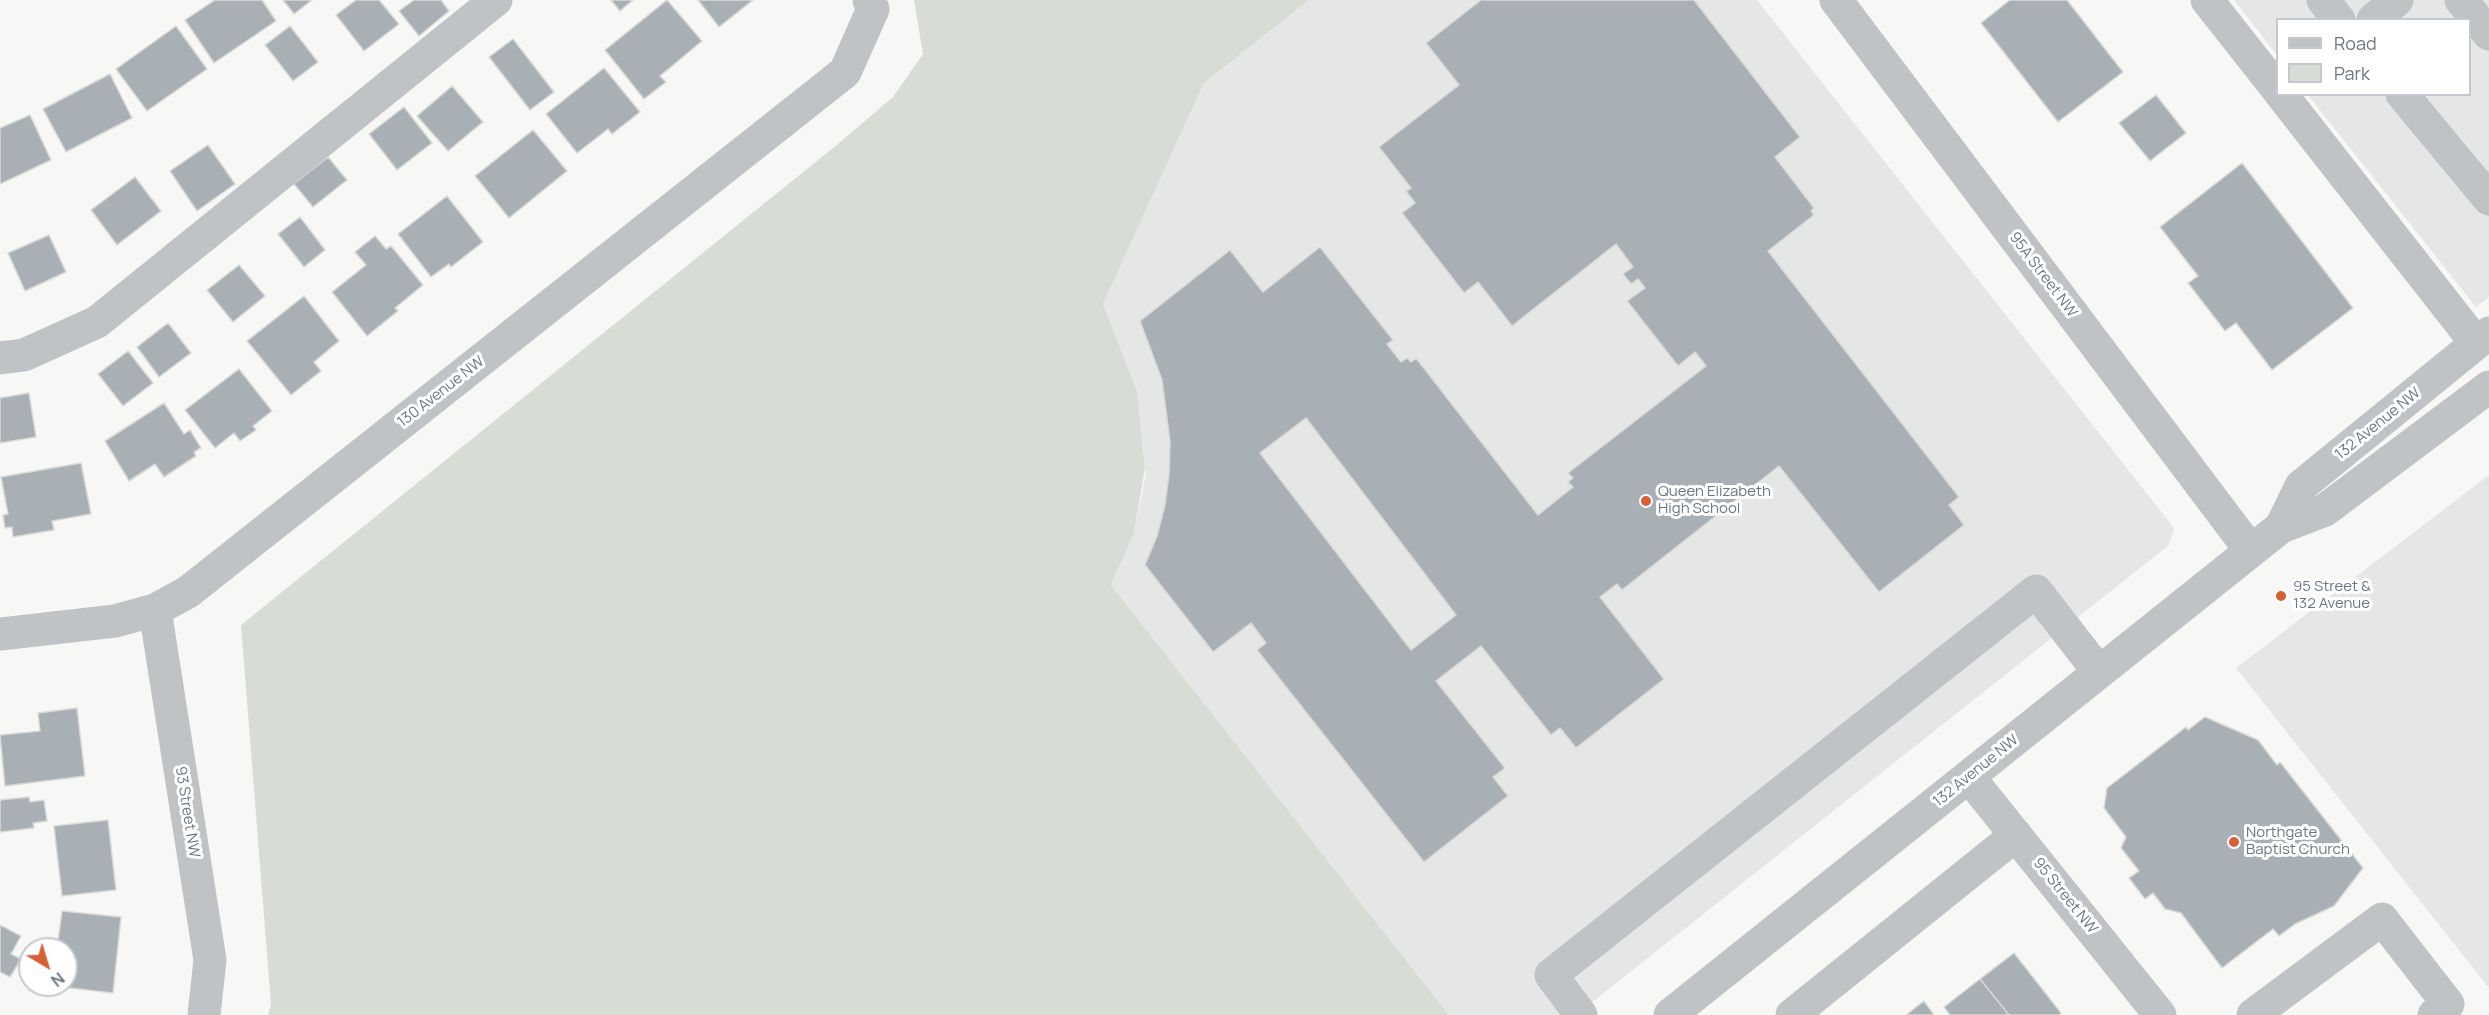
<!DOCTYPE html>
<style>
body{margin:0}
#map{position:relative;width:2489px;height:1015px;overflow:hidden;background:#f7f7f5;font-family:Manrope,sans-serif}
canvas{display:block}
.legend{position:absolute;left:2276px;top:18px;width:195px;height:78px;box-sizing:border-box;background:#fff;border:2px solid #c3c9ce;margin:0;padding:8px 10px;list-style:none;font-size:18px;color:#697784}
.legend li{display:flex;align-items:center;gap:12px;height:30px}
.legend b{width:30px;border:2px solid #c3c9ce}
.north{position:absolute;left:18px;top:937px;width:60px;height:60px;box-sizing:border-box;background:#fff;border:2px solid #c3c9ce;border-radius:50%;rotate:142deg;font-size:16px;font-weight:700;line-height:24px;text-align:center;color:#697784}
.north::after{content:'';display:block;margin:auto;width:21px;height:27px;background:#d65f36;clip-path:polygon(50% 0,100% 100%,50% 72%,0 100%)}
</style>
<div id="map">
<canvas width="2489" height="1015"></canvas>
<ul class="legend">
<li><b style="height:8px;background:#bfc3c6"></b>Road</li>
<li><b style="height:16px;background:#d7dcd4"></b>Park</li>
</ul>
<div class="north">N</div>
</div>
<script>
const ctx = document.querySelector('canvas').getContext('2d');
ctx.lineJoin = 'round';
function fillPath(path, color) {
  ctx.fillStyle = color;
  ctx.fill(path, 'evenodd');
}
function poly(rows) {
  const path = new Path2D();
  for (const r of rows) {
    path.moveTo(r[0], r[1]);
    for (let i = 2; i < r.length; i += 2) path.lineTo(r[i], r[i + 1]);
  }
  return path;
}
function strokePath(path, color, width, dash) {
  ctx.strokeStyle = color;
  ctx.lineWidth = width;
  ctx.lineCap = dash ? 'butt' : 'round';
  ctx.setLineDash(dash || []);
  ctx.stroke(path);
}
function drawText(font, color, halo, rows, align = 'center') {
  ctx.font = font + ' Manrope,sans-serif';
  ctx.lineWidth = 6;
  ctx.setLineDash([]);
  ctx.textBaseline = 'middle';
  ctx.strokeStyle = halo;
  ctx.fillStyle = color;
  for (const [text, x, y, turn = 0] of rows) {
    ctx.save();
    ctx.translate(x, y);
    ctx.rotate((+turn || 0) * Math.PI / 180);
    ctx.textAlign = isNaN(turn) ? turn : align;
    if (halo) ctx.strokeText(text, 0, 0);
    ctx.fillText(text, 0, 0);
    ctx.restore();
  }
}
fillPath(poly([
 [1309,0,1757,0,2174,528,2169,545,1576,1015,1449,1015,1111,585,1134,533,1146,474,1137,391,1103,304,1204,83],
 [2234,0,2489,0,2489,297,2476,307,2308,95,2470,94,2470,20,2278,20,2277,55],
 [2489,475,2489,988,2236,668]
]), '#e5e6e6');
fillPath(poly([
 [914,0,1309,0,1204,83,1103,304,1137,391,1145,468,1134,533,1111,585,1449,1015,268,1015,271,1004,241,625,838,144,893,97,923,54]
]), '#d7dcd4');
const building = poly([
 [215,0,262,0,276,21,214,63,185,20,215,0],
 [283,0,312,0,294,14,283,0],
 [356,0,379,0,399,24,364,51,336,15,356,0],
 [414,0,441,0,449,11,419,36,399,11,414,0],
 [611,0,633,0,620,11,611,0],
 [667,0,702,41,660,76,666,82,644,99,605,50,667,0],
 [698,0,753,0,719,27,698,0],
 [1481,0,1694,0,1800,137,1775,157,1814,208,1811,211,1814,215,1768,251,1959,497,1949,505,1964,525,1879,592,1779,466,1622,590,1617,584,1600,597,1664,679,1576,748,1560,728,1551,735,1481,646,1436,681,1505,768,1493,777,1508,796,1424,862,1257,650,1266,643,1251,623,1213,652,1145,565,1157,536,1165,505,1169,474,1170,442,1162,380,1140,321,1230,250,1263,292,1320,247,1393,340,1387,344,1401,362,1407,358,1411,362,1416,358,1538,515,1573,487,1568,482,1573,478,1568,473,1706,366,1695,352,1678,366,1627,301,1645,288,1638,279,1631,284,1623,274,1633,267,1616,244,1512,326,1478,282,1464,293,1402,213,1415,203,1406,191,1411,188,1379,147,1459,85,1426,43,1481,0],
 [1306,418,1456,615,1411,650,1260,453,1306,418],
 [2010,0,2067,0,2123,72,2058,122,1981,23,2010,0],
 [176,26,207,69,147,111,116,69,176,26],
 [290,26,318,62,293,81,265,45,290,26],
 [513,39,554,92,530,110,489,57,513,39],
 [604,68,640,112,612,134,608,129,577,153,546,114,604,68],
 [110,74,132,118,66,152,43,109,110,74],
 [452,86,483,122,448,151,417,116,452,86],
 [2156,95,2186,133,2150,161,2119,123,2156,95],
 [404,107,432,143,397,170,369,134,404,107],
 [30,115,51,160,0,184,0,128,30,115],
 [533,130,567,171,509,218,475,176,533,130],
 [208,145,235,184,197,211,170,171,208,145],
 [328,157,347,180,313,207,294,184,328,157],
 [2242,163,2353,308,2272,370,2236,323,2225,331,2188,283,2198,276,2160,227,2242,163],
 [135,177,161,211,117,245,91,210,135,177],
 [447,196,483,242,451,267,449,264,431,277,398,234,447,196],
 [300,217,325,250,304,267,278,234,300,217],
 [49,235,66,272,25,291,8,253,49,235],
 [375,236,386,249,391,246,423,285,395,308,398,311,367,336,332,292,366,265,355,252,375,236],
 [239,265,265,296,233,322,207,290,239,265],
 [304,296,339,341,314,362,321,371,291,395,247,341,304,296],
 [168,323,191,353,159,377,137,347,168,323],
 [128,351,153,383,123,406,98,374,128,351],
 [239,369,272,411,253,426,256,430,240,441,234,433,215,448,185,410,239,369],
 [29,393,36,437,0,443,0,398,29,393],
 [164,403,184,434,190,430,201,448,194,452,196,456,164,477,155,464,129,481,105,441,164,403],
 [81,463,91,514,52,521,54,530,13,537,12,527,5,528,3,515,8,514,1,477,81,463],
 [77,708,85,776,5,786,0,735,40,731,38,713,77,708],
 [2205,717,2258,740,2277,765,2280,762,2363,868,2334,906,2295,924,2279,936,2273,929,2222,968,2181,913,2165,909,2153,893,2145,899,2129,878,2139,871,2121,848,2126,837,2104,808,2107,788,2186,727,2188,730,2205,717],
 [29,797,30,802,44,800,47,821,33,823,34,828,0,832,0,800,29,797],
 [108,820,116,890,62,896,54,826,108,820],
 [62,911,121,917,113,993,53,986,66,985,66,949,57,949,62,911],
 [0,925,21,936,11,954,21,959,10,977,0,972,0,925],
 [2014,953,2061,1013,2059,1015,2009,1015,1980,979,2014,953],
 [1980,979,2009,1015,1950,1015,1944,1007,1980,979],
 [1924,1001,1934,1015,1906,1015,1924,1001]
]);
fillPath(building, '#a9b0b5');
strokePath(building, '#d9d9d7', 1.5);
strokePath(poly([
 [1836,0,2251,551],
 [2207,0,2278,90],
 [2323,0,2339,20],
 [2461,0,2489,34],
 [2373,20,2397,0],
 [2281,94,2476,343],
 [2402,94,2489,199],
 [0,358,24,355,97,322,496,0],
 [2281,527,2301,486,2489,333],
 [155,610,210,960,204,1015],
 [0,634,115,621,155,610,188,592,845,72,873,9,869,0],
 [1969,777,2160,1015],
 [1581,1015,1551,975,2036,591,2099,672],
 [1670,1015,2281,527,2325,510,2489,387],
 [1792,1015,2016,835],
 [2253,1015,2382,919,2448,1004,2434,1015]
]), '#bfc3c6', 33);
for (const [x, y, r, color] of [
 [1646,501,6,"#d65f36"],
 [2281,596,6,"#d65f36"],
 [2234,842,6,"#d65f36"]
]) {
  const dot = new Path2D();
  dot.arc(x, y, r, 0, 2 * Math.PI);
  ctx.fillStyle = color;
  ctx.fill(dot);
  strokePath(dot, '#fff', 2);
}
drawText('15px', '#697784', '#fff', [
 ["95A Street NW",2043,275,53],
 ["130 Avenue NW",441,392,-38],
 ["132 Avenue NW",2378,424,-39],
 ["132 Avenue NW",1976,771,-39],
 ["93 Street NW",187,812,81],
 ["95 Street NW",2065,896,51]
]);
drawText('15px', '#697784', '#fff', [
 ["Queen Elizabeth",1658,492],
 ["High School",1658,509],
 ["95 Street &",2293,587],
 ["132 Avenue",2293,604],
 ["Northgate",2246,833],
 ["Baptist Church",2246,850]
], 'left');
</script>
